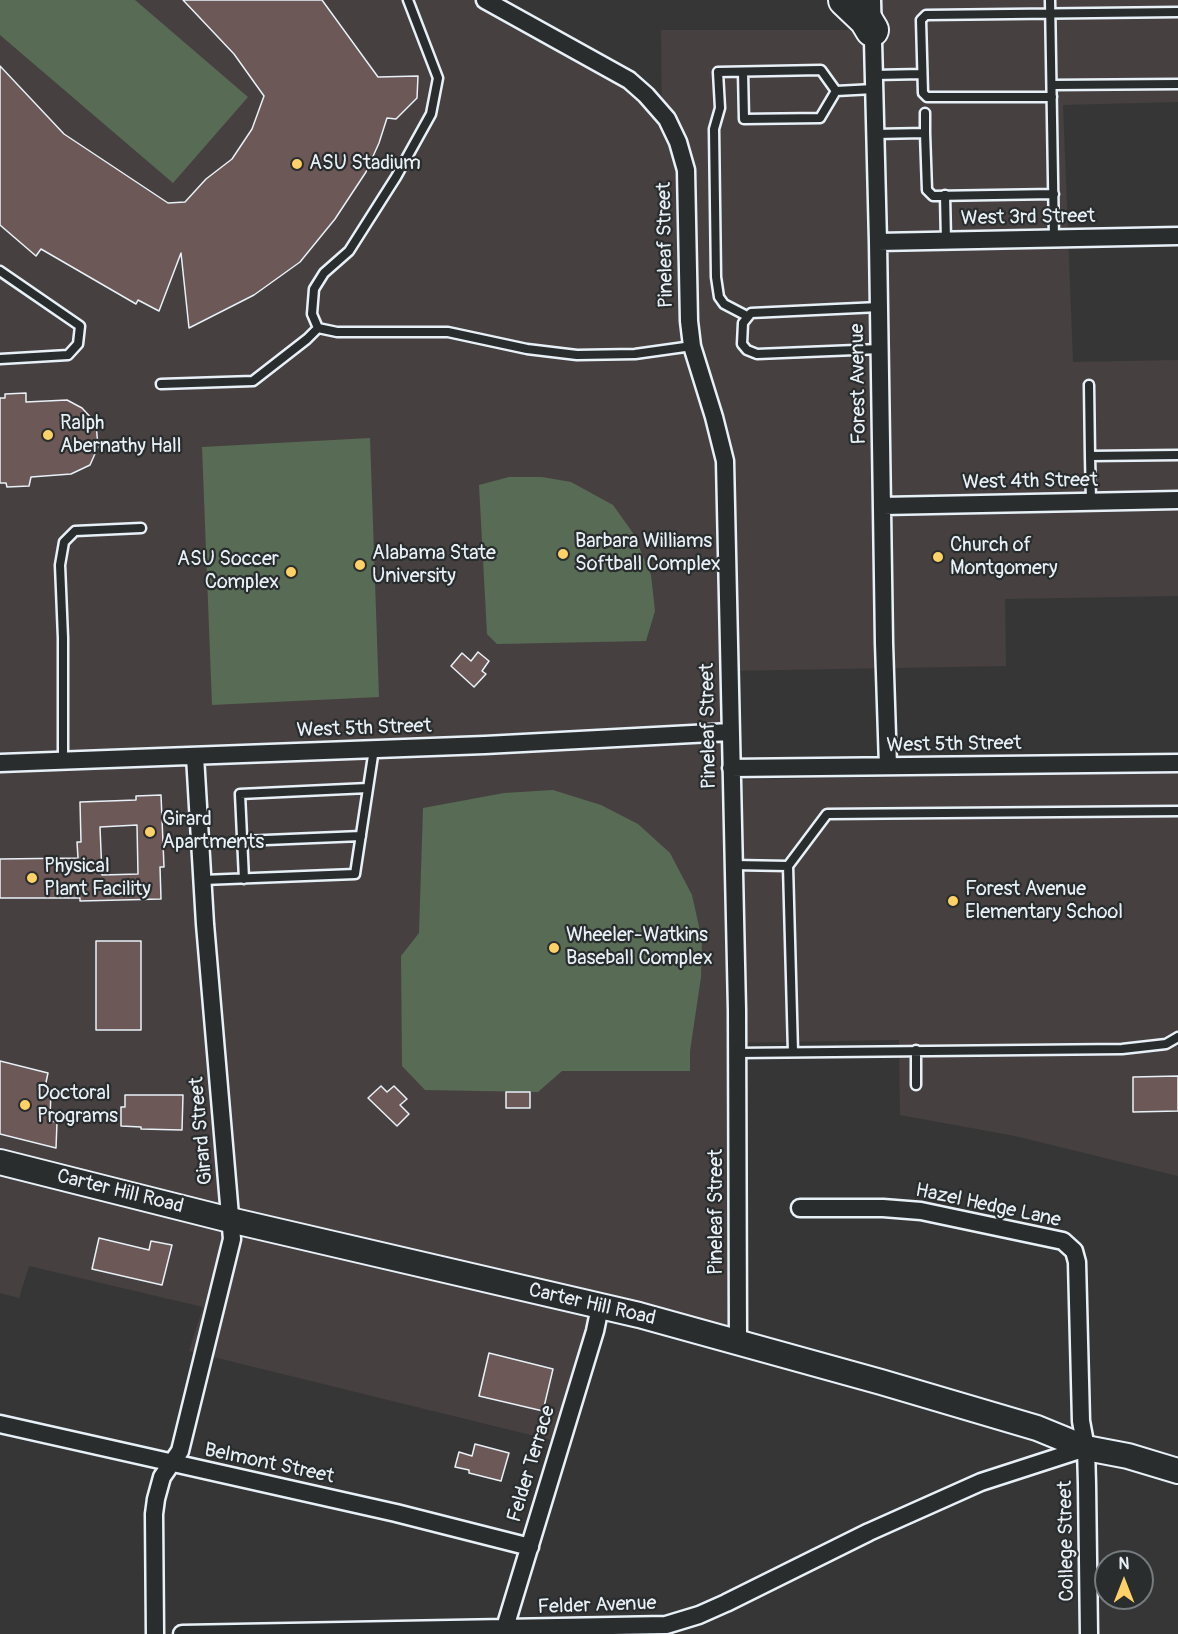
<!DOCTYPE html>
<style>
body{margin:0}
#map{position:relative;width:1178px;height:1634px;overflow:hidden;background:#373636;font-family:Pangolin,sans-serif}
canvas{display:block}
.north{position:absolute;left:1094px;top:1550px;width:60px;height:60px;box-sizing:border-box;background:#2a2d2e;border:2px solid #767b7f;border-radius:50%;rotate:0deg;font-size:16px;font-weight:700;line-height:24px;text-align:center;color:#e8f1f8}
.north::after{content:'';display:block;margin:auto;width:21px;height:27px;background:#ffd166;clip-path:polygon(50% 0,100% 100%,50% 72%,0 100%)}
</style>
<div id="map">
<canvas width="1178" height="1634"></canvas>
<div class="north">N</div>
</div>
<script>
const ctx = document.querySelector('canvas').getContext('2d');
ctx.lineJoin = 'round';
function fillPath(path, color) {
  ctx.fillStyle = color;
  ctx.fill(path, 'evenodd');
}
function poly(rows) {
  const path = new Path2D();
  for (const r of rows) {
    path.moveTo(r[0], r[1]);
    for (let i = 2; i < r.length; i += 2) path.lineTo(r[i], r[i + 1]);
  }
  return path;
}
function strokePath(path, color, width, dash) {
  ctx.strokeStyle = color;
  ctx.lineWidth = width;
  ctx.lineCap = dash ? 'butt' : 'round';
  ctx.setLineDash(dash || []);
  ctx.stroke(path);
}
function drawText(font, color, halo, rows, align = 'center') {
  ctx.font = font + ' Pangolin,sans-serif';
  ctx.lineWidth = 4.5;
  ctx.setLineDash([]);
  ctx.textBaseline = 'middle';
  ctx.strokeStyle = halo;
  ctx.fillStyle = color;
  for (const [text, x, y, turn = 0] of rows) {
    ctx.save();
    ctx.translate(x, y);
    ctx.rotate((+turn || 0) * Math.PI / 180);
    ctx.textAlign = isNaN(turn) ? turn : align;
    if (halo) ctx.strokeText(text, 0, 0);
    ctx.fillText(text, 0, 0);
    ctx.restore();
  }
}
fillPath(poly([
 [0,0,476,0,626,83,662,120,661,30,851,30,849,0,1178,0,1178,102,1063,105,1073,362,1178,360,1178,596,1005,599,1006,666,724,671,726,780,1178,772,1178,1176,1015,1136,900,1115,899,1040,730,1043,730,1328,596,1297,551,1440,189,1351,203,1307,29,1266,19,1298,0,1293]
]), '#474040');
fillPath(poly([
 [0,0,135,0,248,97,173,183,0,35],
 [370,438,379,697,212,705,202,447],
 [509,477,542,477,571,482,613,505,633,533,651,575,655,611,646,641,497,644,487,634,479,485],
 [553,790,601,805,638,824,670,853,692,895,702,940,701,977,690,1051,690,1071,562,1071,538,1092,425,1090,402,1066,401,956,419,933,423,808,504,793]
]), '#586b55');
const building = poly([
 [183,0,322,0,378,77,418,76,417,98,396,119,387,118,379,143,366,172,335,219,300,262,254,295,189,328,181,253,159,311,138,300,136,304,41,249,36,256,0,225,0,66,64,134,168,203,185,202,206,179,232,159,252,129,264,96,234,54,183,0],
 [26,393,26,402,67,400,82,408,96,423,98,447,90,465,71,474,31,477,29,486,7,487,6,483,0,483,0,398,5,398,5,394,26,393],
 [478,652,489,661,482,671,486,674,474,687,451,666,462,653,471,661,478,652],
 [161,795,164,867,160,867,161,899,80,901,80,898,0,898,0,859,78,858,77,842,81,842,80,802,136,800,136,796,161,795],
 [137,825,138,874,102,875,100,827,137,825],
 [96,941,141,941,141,1030,96,1030,96,941],
 [0,1061,48,1073,45,1087,51,1089,50,1121,57,1122,56,1148,0,1134,0,1061],
 [1178,1076,1178,1111,1133,1112,1133,1077,1178,1076],
 [381,1086,387,1092,394,1086,407,1099,400,1105,409,1114,397,1126,368,1098,381,1086],
 [506,1092,530,1092,530,1108,506,1108,506,1092],
 [125,1095,183,1095,182,1130,141,1129,141,1127,121,1126,121,1107,125,1107,125,1095],
 [99,1238,149,1250,151,1241,172,1245,162,1285,92,1269,99,1238],
 [489,1353,553,1369,543,1411,479,1396,489,1353],
 [475,1444,509,1453,501,1481,469,1473,469,1470,455,1467,459,1452,472,1456,475,1444]
]);
fillPath(building, '#6b5857');
strokePath(building, '#e8f1f8', 1.5);
const lane = poly([
 [408,0,438,78,431,114,396,177,349,251,324,273,314,289,312,314,318,328,337,332,448,332,527,349,577,355,635,354,692,346],
 [1050,0,1054,238],
 [743,72,744,119,820,118,836,91],
 [874,75,922,74],
 [1052,85,1178,84],
 [1052,97,927,97,923,93,921,20,926,15,1178,12],
 [925,113,925,133],
 [875,134,925,133,927,190,933,196,1054,194],
 [945,195,946,240],
 [0,271,80,326,78,344,68,355,0,359],
 [879,307,751,313,743,323,742,344,747,350,757,354,880,349],
 [747,316,724,304,719,297,716,277,714,129,720,108,718,72,821,70,836,91,874,89],
 [161,384,253,381,307,339,318,328],
 [1089,385,1090,456],
 [1091,501,1090,456,1178,455],
 [63,761,63,638,60,565,64,542,75,531,141,528],
 [242,841,361,836],
 [733,865,788,866],
 [244,879,240,794,368,788],
 [203,880,355,874,374,749],
 [916,1050,916,1085],
 [793,1052,788,866,827,814,1178,811],
 [737,1053,1122,1049,1166,1044,1178,1037]
]);
const street = poly([
 [485,0,629,80,646,95,667,119,678,142,686,170,689,321,692,346,714,417,725,461,737,1010,738,1341],
 [872,0,878,242,884,643,888,766],
 [878,242,1178,236],
 [883,506,1178,500],
 [0,763,485,745,730,732],
 [731,768,1178,763],
 [800,1208,883,1208,921,1211,1063,1241,1074,1251,1077,1262,1081,1421,1086,1448,1087,1484,1089,1634],
 [0,1424,396,1513,530,1547],
 [155,1634,154,1514,156,1499,162,1477,180,1451,232,1239,205,924,195,756],
 [182,1634,666,1625,699,1615,726,1603,869,1532,981,1482,1086,1448],
 [503,1634,595,1331,600,1307]
]);
const secondary = poly([
 [0,1162,230,1220,639,1315,881,1382,1037,1428,1086,1448,1128,1456,1178,1471]
]);
const highway = poly([
 [845,0,866,20,872,30]
]);
strokePath(lane, '#e8f1f8', 13);
strokePath(street, '#e8f1f8', 21);
strokePath(secondary, '#e8f1f8', 28);
strokePath(highway, '#e8f1f8', 36);
strokePath(lane, '#2a2d2e', 8);
strokePath(street, '#2a2d2e', 16);
strokePath(secondary, '#2a2d2e', 24);
strokePath(highway, '#2a2d2e', 32);
for (const [x, y, r, color] of [
 [297,164,6,"#ffd166"],
 [48,435,6,"#ffd166"],
 [563,554,6,"#ffd166"],
 [938,557,6,"#ffd166"],
 [360,565,6,"#ffd166"],
 [291,572,6,"#ffd166"],
 [150,832,6,"#ffd166"],
 [32,878,6,"#ffd166"],
 [953,901,6,"#ffd166"],
 [554,948,6,"#ffd166"],
 [25,1105,6,"#ffd166"]
]) {
  const dot = new Path2D();
  dot.arc(x, y, r, 0, 2 * Math.PI);
  ctx.fillStyle = color;
  ctx.fill(dot);
  strokePath(dot, '#2a2d2e', 2);
}
drawText('20px', '#e8f1f8', '#2a2d2e', [
 ["ASU Stadium",309,164],
 ["Ralph",60,424],
 ["Abernathy Hall",60,447],
 ["Barbara Williams",575,542],
 ["Softball Complex",575,565],
 ["Church of",950,546],
 ["Montgomery",950,569],
 ["Alabama State",372,554],
 ["University",372,577],
 ["ASU Soccer",279,560,"right"],
 ["Complex",279,583,"right"],
 ["Girard",162,820],
 ["Apartments",162,843],
 ["Physical",44,867],
 ["Plant Facility",44,890],
 ["Forest Avenue",965,890],
 ["Elementary School",965,913],
 ["Wheeler-Watkins",566,936],
 ["Baseball Complex",566,959],
 ["Doctoral",37,1094],
 ["Programs",37,1117]
], 'left');
drawText('20px', '#e8f1f8', '#2a2d2e', [
 ["West 3rd Street",1028,218,-1],
 ["Pineleaf Street",666,245,-91],
 ["Forest Avenue",859,384,-91],
 ["West 4th Street",1030,482,-1],
 ["Pineleaf Street",709,726,-91],
 ["West 5th Street",364,729,-2],
 ["West 5th Street",954,745,-1],
 ["Girard Street",202,1131,-95],
 ["Carter Hill Road",120,1192,14],
 ["Hazel Hedge Lane",988,1206,12],
 ["Pineleaf Street",717,1212,-90],
 ["Carter Hill Road",592,1305,13],
 ["Belmont Street",269,1464,12],
 ["Felder Terrace",532,1464,-73],
 ["College Street",1067,1541,-91],
 ["Felder Avenue",597,1606,-2]
]);
</script>
